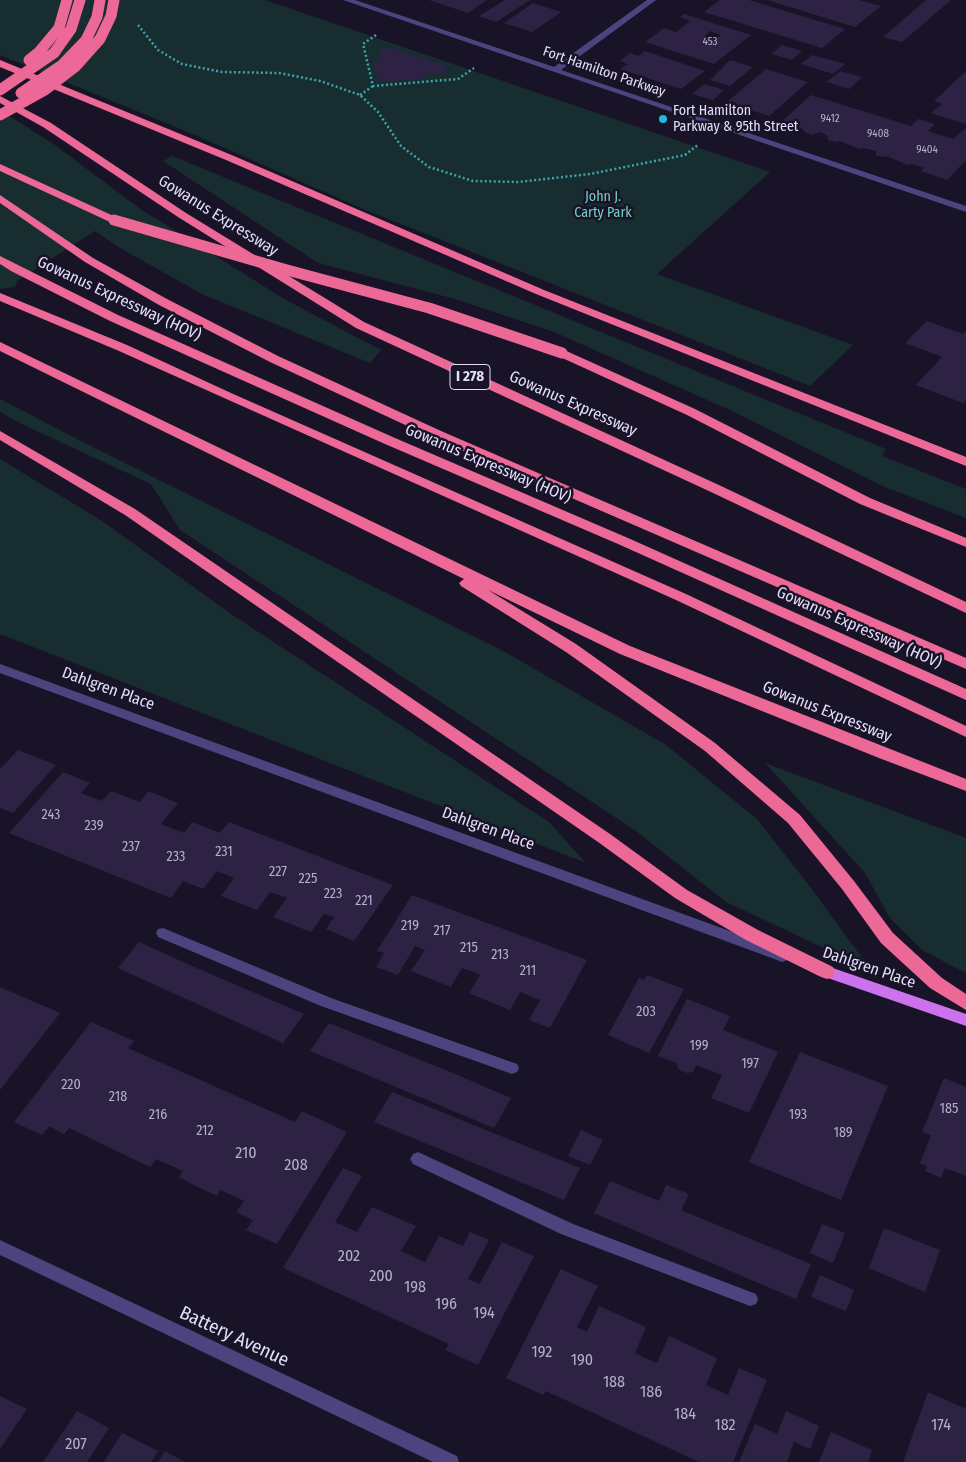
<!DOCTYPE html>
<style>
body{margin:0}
canvas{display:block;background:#181326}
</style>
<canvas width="966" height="1462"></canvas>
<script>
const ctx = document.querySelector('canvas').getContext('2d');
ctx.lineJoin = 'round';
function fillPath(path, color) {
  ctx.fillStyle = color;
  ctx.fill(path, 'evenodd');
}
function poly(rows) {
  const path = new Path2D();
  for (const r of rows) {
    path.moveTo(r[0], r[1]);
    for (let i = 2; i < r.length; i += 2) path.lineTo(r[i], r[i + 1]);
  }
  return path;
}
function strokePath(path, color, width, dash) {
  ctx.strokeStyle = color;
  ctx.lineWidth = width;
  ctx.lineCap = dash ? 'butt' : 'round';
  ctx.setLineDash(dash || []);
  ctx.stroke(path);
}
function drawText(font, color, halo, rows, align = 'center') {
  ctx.font = font + ' "Fira Sans Condensed",sans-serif';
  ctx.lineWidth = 5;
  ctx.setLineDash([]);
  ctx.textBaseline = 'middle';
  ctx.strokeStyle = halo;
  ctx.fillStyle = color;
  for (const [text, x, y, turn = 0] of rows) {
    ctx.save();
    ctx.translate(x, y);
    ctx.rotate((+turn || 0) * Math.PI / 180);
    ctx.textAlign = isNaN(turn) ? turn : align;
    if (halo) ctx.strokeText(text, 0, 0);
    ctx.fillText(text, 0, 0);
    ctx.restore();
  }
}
fillPath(poly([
 [0,0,265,0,770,172,657,274,853,345,810,386,363,209,195,135,0,55],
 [0,110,55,145,139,208,286,300,381,350,370,363,202,294,120,248,95,231,17,281,15,287,0,289],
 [172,156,886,449,882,456,966,489,966,518,885,487,730,410,554,332,455,299,318,263,163,161],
 [0,399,77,439,507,653,666,745,757,819,811,888,871,970,726,902,636,831,180,530,151,484,26,426,0,412],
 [0,459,102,521,234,616,549,822,586,863,0,634],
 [765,763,966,838,966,973,922,950,890,918,865,873]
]), '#172d2f');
fillPath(poly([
 [429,0,487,0,468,13],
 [505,0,530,0,496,22,479,16],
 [720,0,749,0,845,29,822,48,704,12],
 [767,0,859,0,881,6,855,27],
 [926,0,951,0,902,42,883,37],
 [533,3,561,12,532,32,504,23],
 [684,14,751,35,714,64,645,42,664,28,676,32,690,21,680,17],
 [710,31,721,35,714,40,704,37],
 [782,45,802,51,792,60,771,54],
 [391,48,445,65,447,73,422,75,424,79,379,82,373,61,381,60,378,49],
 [645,51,705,71,681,89,620,69,628,64,620,61,630,53,638,56],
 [812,55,845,64,833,74,801,64],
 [730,60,753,67,730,86,710,80],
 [766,69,808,82,769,116,727,102],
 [840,71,862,77,849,89,827,82],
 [966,71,966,124,931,113,942,104,934,101],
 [704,84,724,90,713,100,692,94],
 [811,95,911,126,918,119,935,124,928,131,953,139,966,128,966,160,947,180,921,171,924,168,912,164,907,165,887,156,883,157,876,155,876,151,864,148,859,149,841,141,836,142,828,140,827,135,819,132,813,135,804,132,803,129,781,122],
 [927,321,963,334,966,331,966,400,963,403,916,385,942,357,905,343],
 [18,750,56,765,13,813,0,808,0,769],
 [63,772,90,783,81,793,102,801,111,791,140,802,148,791,178,803,161,824,184,833,192,822,220,833,229,822,393,885,354,941,326,929,334,917,324,914,311,932,273,917,287,898,270,892,257,910,221,896,234,878,217,871,203,889,183,881,171,898,9,833],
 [412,895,587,960,550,1028,529,1020,540,1000,520,992,510,1010,469,993,480,975,473,972,462,968,451,987,411,971,425,950,415,946,398,975,376,967,384,953,377,951],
 [139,942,194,967,304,1014,283,1043,118,968],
 [647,975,684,989,649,1053,608,1035,639,978,644,980],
 [0,987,60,1013,0,1090],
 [687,999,730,1016,723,1030,778,1052,749,1113,711,1098,722,1075,696,1065,693,1072,687,1073,678,1069,677,1063,658,1056],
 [91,1022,134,1041,128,1048,295,1122,302,1111,347,1132,277,1244,246,1230,253,1220,236,1212,244,1201,220,1190,217,1196,196,1186,179,1177,183,1171,156,1159,150,1167,69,1128,64,1134,49,1126,42,1135,14,1122],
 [329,1023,448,1071,511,1098,494,1128,310,1051],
 [800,1052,888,1086,841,1200,749,1162],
 [944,1078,966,1087,966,1176,945,1168,941,1178,925,1171,927,1166,920,1163,931,1135,922,1132],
 [392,1092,580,1168,564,1200,374,1122],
 [581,1130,603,1140,590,1165,568,1156],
 [343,1168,362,1176,335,1222,357,1232,372,1207,416,1226,401,1251,425,1262,439,1236,463,1246,470,1232,489,1240,468,1279,480,1284,502,1242,534,1256,478,1365,445,1350,449,1344,283,1268],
 [610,1181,659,1201,666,1185,689,1194,681,1210,811,1264,796,1299,594,1213],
 [822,1224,845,1233,833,1263,810,1253],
 [884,1228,940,1250,925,1292,869,1268],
 [561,1269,598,1286,577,1327,587,1332,599,1306,646,1327,635,1353,645,1358,657,1363,669,1336,717,1358,706,1385,728,1395,739,1368,767,1380,733,1462,699,1462,546,1391,543,1395,506,1378],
 [820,1275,854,1290,846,1311,811,1297],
 [928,1392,966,1409,966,1462,903,1462],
 [0,1396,27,1409,0,1449],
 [77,1411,109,1428,87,1462,43,1462],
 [786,1411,819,1426,810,1449,794,1442,787,1462,739,1462,755,1424,777,1434],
 [831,1432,872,1450,868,1462,819,1462],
 [122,1433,158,1451,151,1462,104,1462],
 [165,1451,185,1462,158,1462]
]), '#2d2244');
strokePath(poly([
 [138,25,158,50,182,64,222,72,279,73,320,81,360,95,378,112,401,146,429,167,473,181,518,182,590,174,685,155,699,144],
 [376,35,363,44,373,86,458,79,474,68],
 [360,95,373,86]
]), '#40a5ab', 2.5, [2, 2.5]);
fillPath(poly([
 [343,0,355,0,554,67,647,0,656,0,561,70,966,206,966,212,343,0],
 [0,664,787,952,789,956,787,960,782,962,777,960,0,673,0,664],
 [163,928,331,998,517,1064,519,1068,517,1072,512,1074,321,1006,158,937,156,933,158,929,163,928],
 [418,1152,573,1224,756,1294,758,1299,756,1304,750,1306,561,1234,413,1164,410,1159,413,1154,418,1152],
 [0,1240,457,1456,459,1462,433,1462,0,1255,0,1240]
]), '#4d447f');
fillPath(poly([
 [827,966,966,1014,966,1026,822,976,820,972,822,968,827,966]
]), '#cc72ec');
fillPath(poly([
 [0,60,234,156,544,290,966,457,966,466,536,294,226,160,0,67,0,60],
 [0,96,51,123,186,213,364,322,721,486,966,602,966,613,711,492,356,328,178,217,43,127,0,103,0,96],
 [0,164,118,218,120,220,118,222,110,222,0,171,0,164],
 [0,195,93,258,167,299,278,356,441,431,966,658,966,669,431,437,270,362,159,305,85,262,0,203,0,195],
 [0,256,118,315,395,438,628,538,966,689,966,700,618,544,385,444,110,321,11,271,0,264,0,256],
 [0,293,127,345,231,393,686,594,966,726,966,737,676,600,119,351,0,301,0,293],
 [0,342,630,646,966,779,966,791,879,758,620,654,488,590,576,644,715,743,800,815,854,881,893,933,942,978,966,994,966,1010,930,988,881,943,842,889,788,823,705,751,566,652,461,586,459,583,464,579,0,351,0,342],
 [562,349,695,409,870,498,966,538,966,547,860,504,687,415,558,356,556,353,558,350,562,349],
 [0,431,135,509,610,834,687,890,758,930,833,967,835,972,833,977,827,979,821,977,746,940,675,898,598,842,125,515,0,440,0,431]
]), '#eb6897');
strokePath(poly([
 [29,60,39,52,59,28,67,0],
 [0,90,54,53,71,29,80,0],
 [21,93,62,65,86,40,97,17,100,0],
 [0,115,45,90,75,67,100,39,111,16,114,0],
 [114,220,287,270,429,308,562,353]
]), '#eb6897', 11);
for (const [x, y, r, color] of [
 [663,119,5,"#22b8e1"]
]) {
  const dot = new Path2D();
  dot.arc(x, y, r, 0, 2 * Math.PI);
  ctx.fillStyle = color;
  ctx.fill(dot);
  strokePath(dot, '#181326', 2);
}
drawText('11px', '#b6aecc', null, [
 ["453",710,42],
 ["9412",830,119],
 ["9408",878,134],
 ["9404",927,150]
]);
drawText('14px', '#e3ddfa', '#181326', [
 ["Fort Hamilton Parkway",604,72,19]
]);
drawText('14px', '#e3ddfa', '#181326', [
 ["Fort Hamilton",673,111],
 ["Parkway & 95th Street",673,127]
], 'left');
drawText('14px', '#71d2c4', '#181326', [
 ["John J.",603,197],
 ["Carty Park",603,213]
]);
drawText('14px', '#b6aecc', null, [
 ["243",51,815],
 ["239",94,826],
 ["237",131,847],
 ["231",224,852],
 ["233",176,857],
 ["227",278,872],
 ["225",308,879],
 ["223",333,894],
 ["221",364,901],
 ["219",410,926],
 ["217",442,931],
 ["215",469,948],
 ["213",500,955],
 ["211",528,971],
 ["203",646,1012],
 ["199",699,1046],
 ["197",750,1064],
 ["220",71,1085],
 ["218",118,1097],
 ["185",949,1109],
 ["216",158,1115],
 ["193",798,1115],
 ["212",205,1131],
 ["189",843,1133]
]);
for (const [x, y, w] of [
 [470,377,40]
]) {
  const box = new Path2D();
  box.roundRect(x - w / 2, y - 12.5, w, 25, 4);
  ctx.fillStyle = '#181326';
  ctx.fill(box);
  strokePath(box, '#e3ddfa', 1);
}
drawText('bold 15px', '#e3ddfa', null, [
 ["I 278",470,377]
]);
drawText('16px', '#e3ddfa', '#181326', [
 ["Gowanus Expressway",218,216,32],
 ["Gowanus Expressway (HOV)",119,299,25],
 ["Gowanus Expressway",573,404,24],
 ["Gowanus Expressway (HOV)",488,464,23],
 ["Gowanus Expressway (HOV)",859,628,24],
 ["Dahlgren Place",108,689,20],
 ["Gowanus Expressway",827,712,22],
 ["Dahlgren Place",488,829,20],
 ["Dahlgren Place",869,968,19]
]);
drawText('16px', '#b6aecc', null, [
 ["210",246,1154],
 ["208",296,1166],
 ["202",349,1257],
 ["200",381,1277],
 ["198",415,1288],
 ["196",446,1305],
 ["194",484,1314],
 ["192",542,1353],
 ["190",582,1361],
 ["188",614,1383],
 ["186",651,1393],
 ["184",685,1415],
 ["182",725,1426],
 ["174",941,1426],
 ["207",76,1445]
]);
drawText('19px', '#e3ddfa', '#181326', [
 ["Battery Avenue",234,1337,25]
]);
</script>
